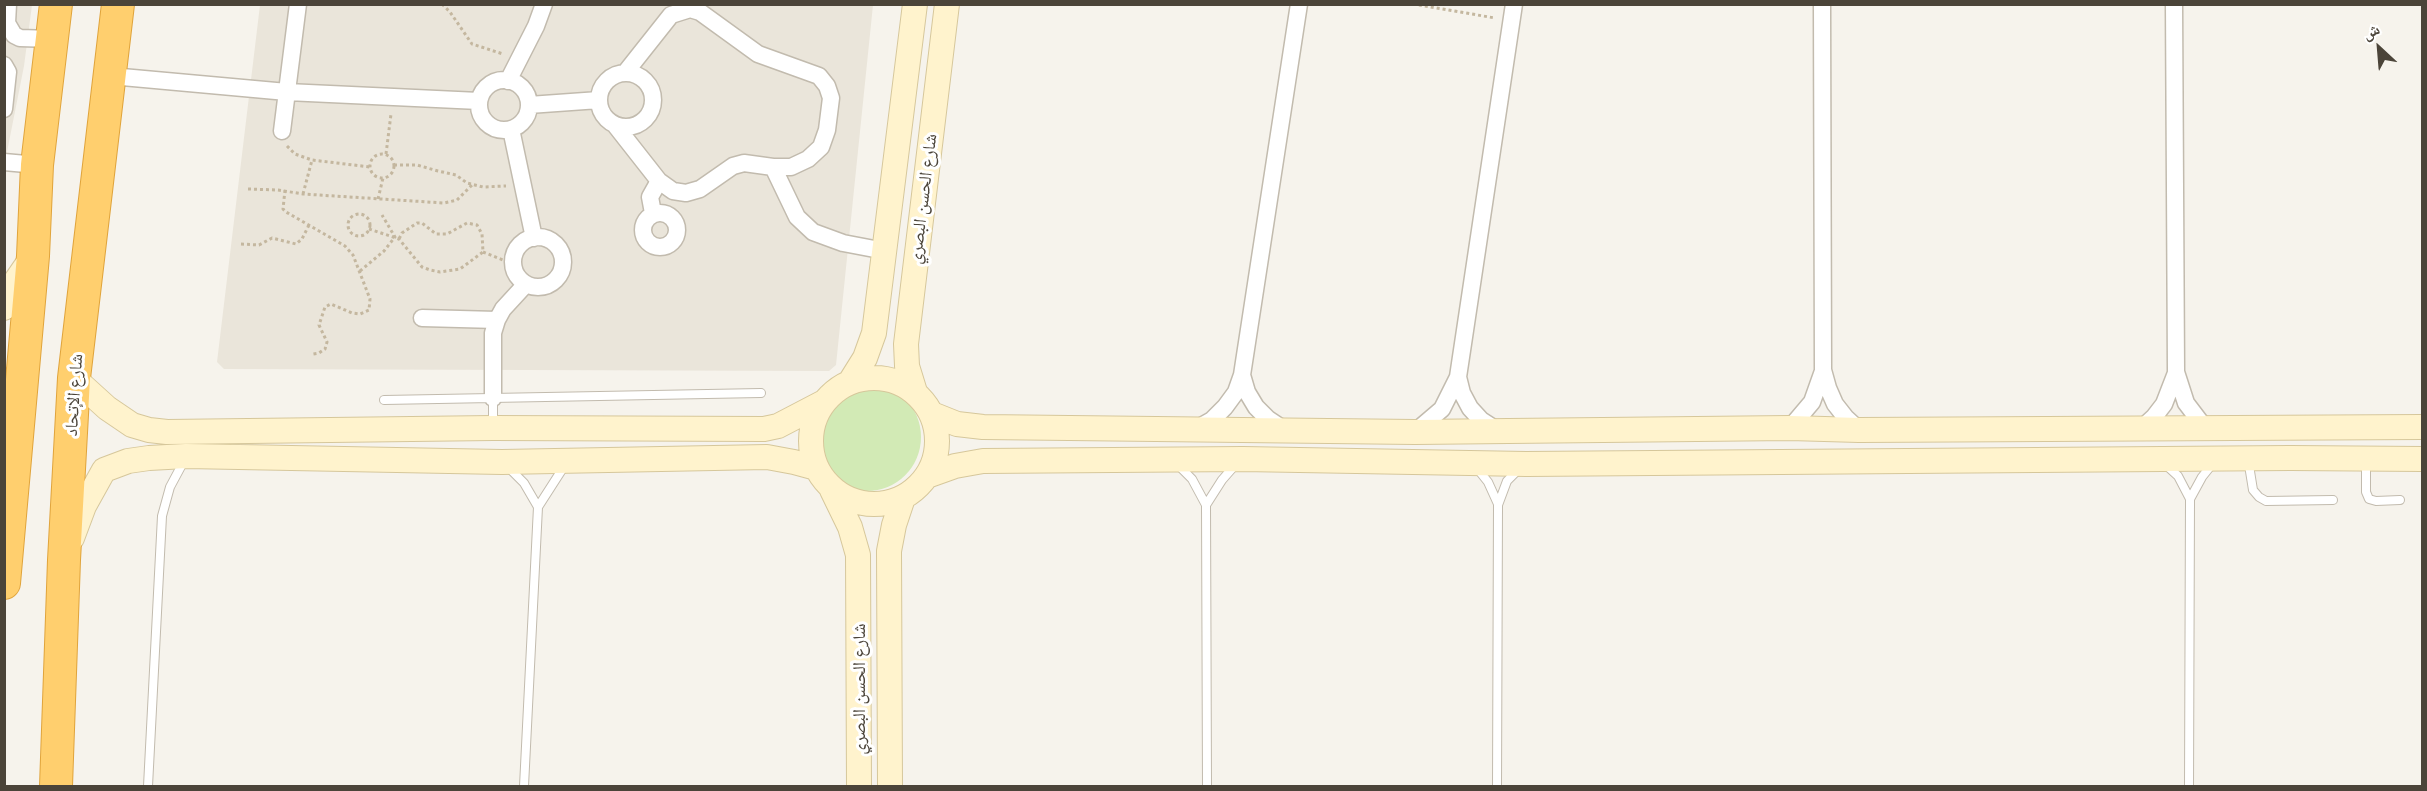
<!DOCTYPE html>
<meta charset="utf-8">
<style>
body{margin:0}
#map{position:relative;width:2427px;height:791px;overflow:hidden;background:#f6f3ec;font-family:"Public Sans","Noto Naskh Arabic",sans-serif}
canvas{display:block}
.frame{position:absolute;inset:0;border:6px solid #4b4439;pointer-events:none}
.north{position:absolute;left:2349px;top:18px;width:60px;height:60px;-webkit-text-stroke:4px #fff;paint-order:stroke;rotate:334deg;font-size:16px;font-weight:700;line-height:24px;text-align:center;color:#4b4439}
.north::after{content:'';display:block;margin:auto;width:21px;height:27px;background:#4b4439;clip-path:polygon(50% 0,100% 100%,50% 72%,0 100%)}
</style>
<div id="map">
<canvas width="2427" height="791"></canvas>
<div class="frame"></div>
<div class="north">ش</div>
</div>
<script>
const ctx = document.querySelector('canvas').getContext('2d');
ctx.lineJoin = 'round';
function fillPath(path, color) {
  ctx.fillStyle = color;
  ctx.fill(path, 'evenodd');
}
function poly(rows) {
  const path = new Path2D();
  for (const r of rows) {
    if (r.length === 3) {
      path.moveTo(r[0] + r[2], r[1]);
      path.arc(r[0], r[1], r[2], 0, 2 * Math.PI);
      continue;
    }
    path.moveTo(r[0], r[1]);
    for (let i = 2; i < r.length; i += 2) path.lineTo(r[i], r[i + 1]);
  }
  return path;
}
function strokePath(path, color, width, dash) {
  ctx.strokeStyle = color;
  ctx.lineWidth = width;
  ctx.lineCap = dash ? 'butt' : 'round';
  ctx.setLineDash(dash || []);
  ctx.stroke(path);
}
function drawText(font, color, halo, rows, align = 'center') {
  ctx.font = font + ' "Public Sans","Noto Naskh Arabic",sans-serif';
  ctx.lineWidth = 6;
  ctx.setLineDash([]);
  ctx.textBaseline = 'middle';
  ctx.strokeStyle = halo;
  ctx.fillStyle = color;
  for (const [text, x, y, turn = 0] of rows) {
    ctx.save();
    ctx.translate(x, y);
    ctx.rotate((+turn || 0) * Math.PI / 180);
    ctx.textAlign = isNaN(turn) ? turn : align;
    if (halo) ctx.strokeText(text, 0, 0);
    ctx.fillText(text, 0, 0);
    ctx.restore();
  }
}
fillPath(poly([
 [5,5,32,5,24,66,5,162],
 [260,5,873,5,836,365,829,371,224,369,217,362]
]), '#eae5da');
fillPath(poly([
 [867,437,54]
]), '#d2eab5');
const lane = poly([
 [384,400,761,393],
 [493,427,493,398],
 [2248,459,2253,490,2259,497,2266,501,2333,500],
 [2366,462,2366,492,2369,499,2376,501,2400,500],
 [1178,465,1192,479,1206,505,1207,786],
 [2166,465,2178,476,2190,499,2189,786],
 [508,467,524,483,538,507],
 [1476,467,1488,482,1498,504],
 [2190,499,2202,477,2214,462],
 [1206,505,1222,480,1236,464],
 [148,786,162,516,170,487,185,459],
 [524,786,538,507,565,465],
 [1497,786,1498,505,1507,481,1518,470]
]);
const street = poly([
 [8,4,7,23,14,35,20,38,52,39],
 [1822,4,1823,370,1828,388,1835,404,1846,418,1859,430],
 [2174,4,2176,372,2186,403,2205,428],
 [4,65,8,72,4,109],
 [626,100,27],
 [111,76,287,92,479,101],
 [504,105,25],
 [508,81,536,26,544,4],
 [529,105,599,100],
 [615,125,659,181,673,191,686,193,700,189,733,166,744,163,773,167,791,167,808,159,821,147,827,130,831,98,827,86,819,76,758,54,700,12,690,9,671,15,625,73],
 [511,129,534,238],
 [282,131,298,4],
 [4,162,37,165],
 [773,167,797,217,813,232,843,243,885,251],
 [660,230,17],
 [653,213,650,197,659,181],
 [538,262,25],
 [422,318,497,320],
 [1242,375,1247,392,1256,407,1268,419,1283,429],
 [1458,377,1462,393,1470,408,1481,420,1495,429],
 [493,398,493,333,497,320,503,309,526,284],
 [1790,428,1812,402,1823,371],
 [1196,429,1212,420,1225,407,1236,392,1242,375,1299,4],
 [2141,429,2154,417,2164,404,2176,373],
 [1415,432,1442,409,1458,377,1514,4]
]);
const secondary = poly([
 [4,308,15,282,33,256],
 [874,441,63],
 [74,378,107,408,132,425,149,430,167,432,493,428,764,429,778,426,824,402],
 [850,382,865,358,874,333,915,4],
 [915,392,907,366,906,344,947,4],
 [932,414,957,424,983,427,1415,432,1790,428,1859,430,2422,427],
 [927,476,955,466,983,461,1243,459,1526,464,2290,458,2422,459],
 [832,490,850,527,858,555,859,786],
 [72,538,84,506,104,470,128,461,149,458,186,456,502,462,767,457,794,462,816,468],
 [890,786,889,551,894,525,903,498]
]);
const highway = poly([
 [4,583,33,256,37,165,56,4],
 [56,786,64,560,74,378,118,4]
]);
strokePath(lane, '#c2bbae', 10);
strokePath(street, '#c2bbae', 19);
strokePath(secondary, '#d6c79b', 26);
strokePath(highway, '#e0a43c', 34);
strokePath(poly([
 [442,4,450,12,472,44,503,54],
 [1413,4,1495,18],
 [287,146,295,154,312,160,370,167],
 [386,154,391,114],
 [382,166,12],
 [394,165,417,165,438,171,456,175,467,183,483,187,506,186],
 [248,189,278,190,303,194,444,203,457,200,473,184],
 [285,190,283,209,286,212,345,246,353,255,370,299,369,310,360,314,352,313,331,304,325,307,319,325,327,342,325,349,319,353,313,354],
 [303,194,312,160],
 [378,199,383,178],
 [359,225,11],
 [369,229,399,239,422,267,430,270,440,272,460,269,483,252,482,234,477,225,467,223,447,234,436,234,422,223,417,223,402,233,399,239],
 [241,244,259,245,272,238,296,244,302,239,309,225],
 [483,252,513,264],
 [360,271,384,251,395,237,382,215]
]), '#c4b79f', 3, [3, 3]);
strokePath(lane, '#fff', 8);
strokePath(street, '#fff', 16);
strokePath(secondary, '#fff3cd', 24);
strokePath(highway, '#ffcf6e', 32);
drawText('18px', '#4b4439', '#fff', [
 ["شارع الحسن البصري",923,199,-83],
 ["شارع الإتحاد",74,395,-86],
 ["شارع الحسن البصري",859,689,-90]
]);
</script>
